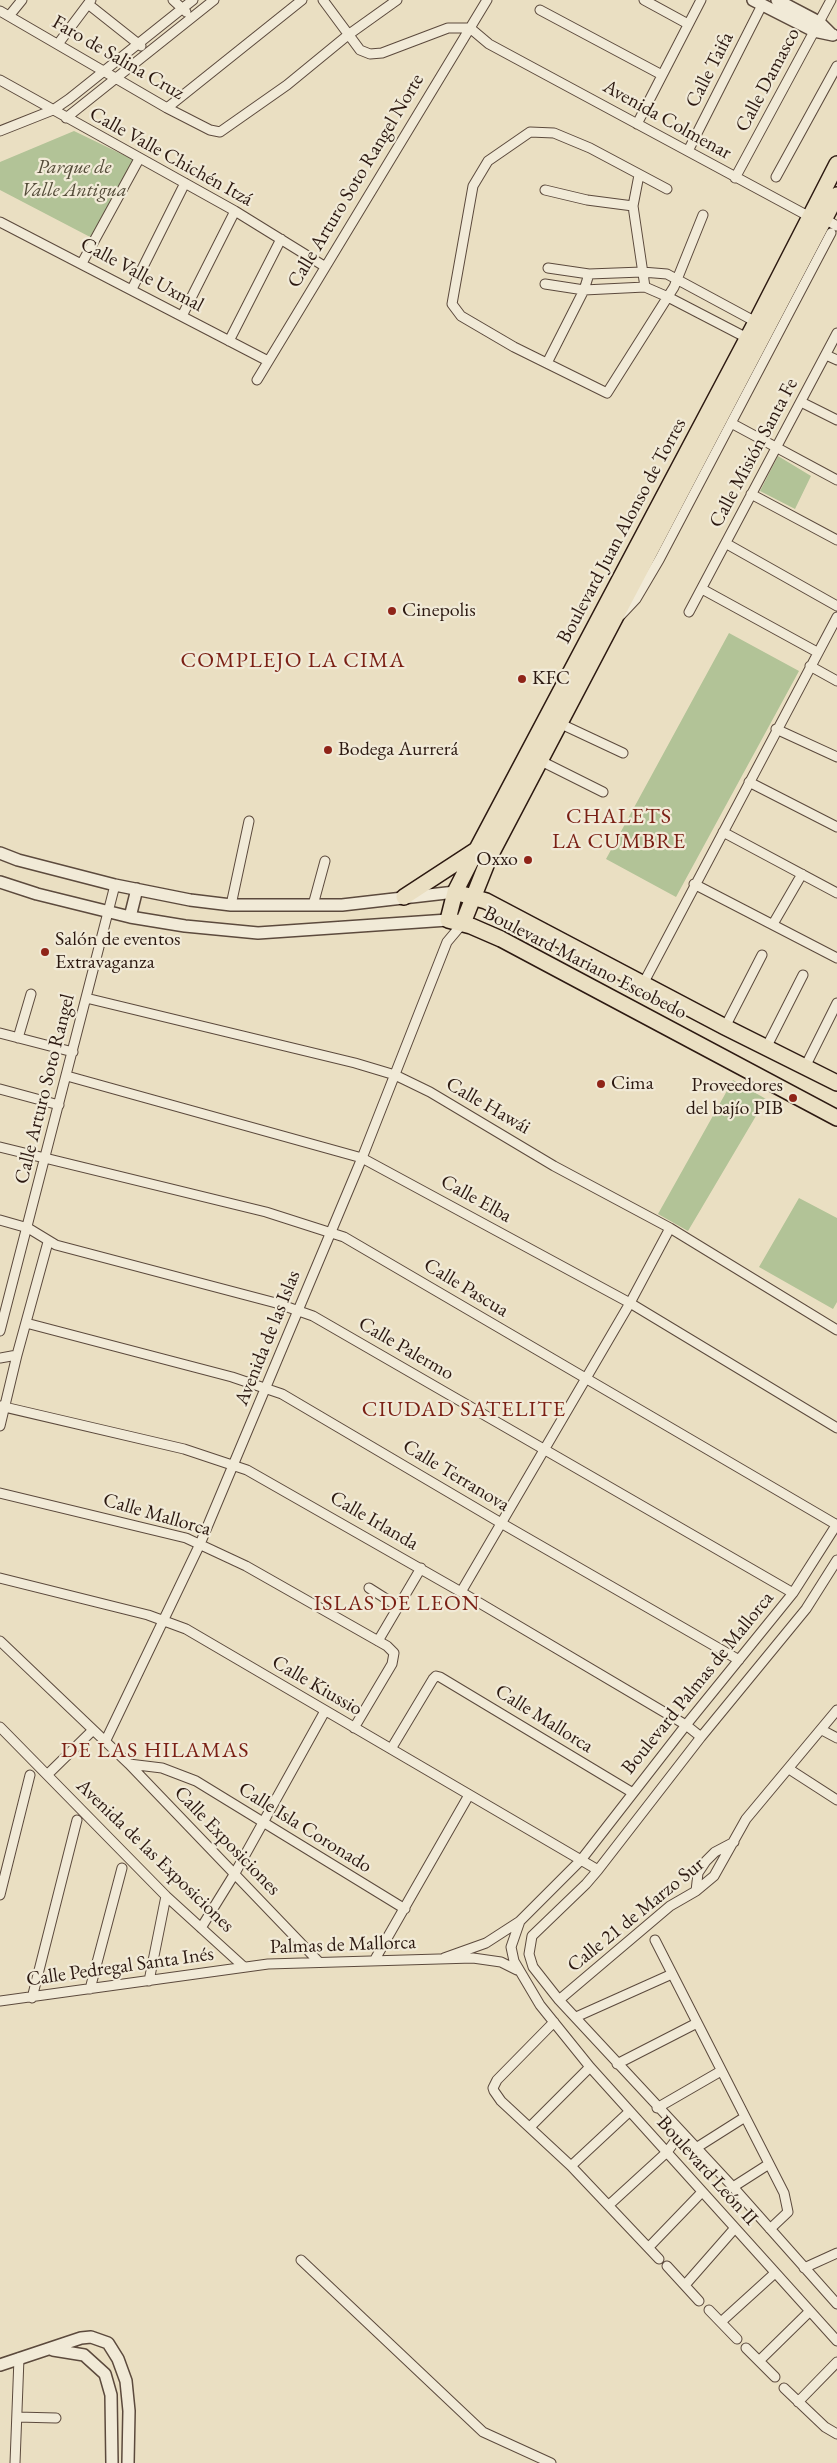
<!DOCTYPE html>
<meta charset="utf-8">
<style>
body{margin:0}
canvas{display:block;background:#eadfc2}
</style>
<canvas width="837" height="2463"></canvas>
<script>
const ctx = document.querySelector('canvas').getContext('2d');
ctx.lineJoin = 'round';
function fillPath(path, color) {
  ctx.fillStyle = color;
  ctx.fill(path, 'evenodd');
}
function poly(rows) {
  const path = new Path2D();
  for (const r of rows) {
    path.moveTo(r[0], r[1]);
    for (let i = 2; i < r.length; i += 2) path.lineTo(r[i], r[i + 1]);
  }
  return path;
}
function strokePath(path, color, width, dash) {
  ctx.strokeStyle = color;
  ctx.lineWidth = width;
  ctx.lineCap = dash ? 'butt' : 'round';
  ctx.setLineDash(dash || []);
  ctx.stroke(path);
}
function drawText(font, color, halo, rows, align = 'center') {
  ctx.font = font + ' "EB Garamond",serif';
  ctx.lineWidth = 4.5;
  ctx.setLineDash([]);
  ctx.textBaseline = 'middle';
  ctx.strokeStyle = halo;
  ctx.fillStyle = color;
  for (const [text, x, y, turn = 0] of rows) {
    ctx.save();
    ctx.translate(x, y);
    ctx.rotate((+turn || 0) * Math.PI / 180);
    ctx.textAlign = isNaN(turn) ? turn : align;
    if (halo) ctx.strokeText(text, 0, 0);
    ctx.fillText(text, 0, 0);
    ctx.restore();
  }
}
fillPath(poly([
 [74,131,134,160,92,238,0,190,0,162],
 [778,456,811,476,795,509,760,491],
 [729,633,799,671,676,897,606,859],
 [733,1080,766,1099,688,1231,658,1214],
 [799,1198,837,1218,837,1302,833,1309,759,1267]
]), '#b2c397');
const minor = poly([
 [173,0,186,12],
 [323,0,360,50,370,54,382,53,448,28,470,28,489,44,810,217],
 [644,0,688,24],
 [88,4,141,46],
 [540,10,662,75],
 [0,11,167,108,210,130,220,132,287,85,348,35,397,0],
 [9,16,22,0],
 [58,44,91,0],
 [0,80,235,211,324,266],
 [167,108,302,0],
 [66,118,214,0],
 [637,124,701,0],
 [0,131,53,110,69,99,193,0],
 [688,151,762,5],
 [776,177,837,66],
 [735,178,831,0],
 [667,189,590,148,554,133,530,132,488,161,473,186,452,304,461,316,514,347,607,393,674,287,703,215],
 [545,190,587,200,633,206,645,287],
 [633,206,639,175],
 [825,219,837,226],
 [0,222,268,361],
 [82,263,139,159],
 [548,268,589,274,642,272,667,274,756,322],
 [545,284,584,290,645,287,668,297,747,338],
 [132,289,185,183],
 [182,316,235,211],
 [229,341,281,239],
 [826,355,837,360],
 [547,363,584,290,589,274],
 [257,380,487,0],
 [801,402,837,420],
 [731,423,837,480],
 [751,494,837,540],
 [727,544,837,606],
 [702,589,817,652],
 [689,612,837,333],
 [621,615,636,599,659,560,831,233],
 [810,666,837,681],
 [561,724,623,753],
 [776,729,837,757],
 [541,761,603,792],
 [749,782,837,827],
 [723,832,837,893],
 [694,884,837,958],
 [231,905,249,821],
 [313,905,325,861],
 [773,924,802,874],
 [643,984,837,617],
 [86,998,355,1063,395,1075,430,1092,554,1166,670,1228,837,1330],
 [725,1027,762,955],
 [0,1033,73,1052],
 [18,1038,31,994],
 [766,1048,803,975],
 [805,1067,837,1003],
 [67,1076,362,1158,630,1303,837,1428],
 [0,1089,59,1105],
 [0,1147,266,1212,344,1237,837,1525],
 [0,1220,28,1228,56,1245,276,1303,313,1316,793,1593],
 [26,1323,232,1377,282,1394,501,1523,739,1660],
 [0,1331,115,885],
 [0,1358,17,1355],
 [0,1406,184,1449,247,1470,461,1592,686,1725,701,1737],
 [0,1426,17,1355,48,1242],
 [0,1493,186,1538,246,1566,387,1646,394,1653,392,1664,354,1728],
 [837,1560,806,1609,701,1737,598,1870,586,1884,532,1936,529,1954,533,1967,559,2000,733,2187,837,2304],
 [0,1578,148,1615,186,1629,598,1870],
 [369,1588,399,1607],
 [461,1592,630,1303,670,1228],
 [0,1641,129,1764,319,1962],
 [378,1641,421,1568],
 [0,1727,166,1896,244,1967],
 [822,1730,837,1738],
 [105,1742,200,1544,362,1158,447,942,463,923],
 [391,1749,433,1679,436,1676,440,1677,633,1793],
 [129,1764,162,1768,196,1781,405,1909],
 [789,1769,837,1800],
 [47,1775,93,1730],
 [696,1891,698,1873,706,1861,715,1852,734,1842],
 [0,1895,30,1775],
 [520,1921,511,1947,514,1961,540,2005,590,2067,837,2341],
 [201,1928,235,1873,325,1711],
 [655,1940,784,2193,788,2212,770,2229],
 [444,1958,486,1943,520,1921,581,1860,686,1725,793,1593,837,1524],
 [374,1961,469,1795],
 [149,1981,166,1896],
 [90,1989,122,1868],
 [32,1998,77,1820],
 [559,2000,670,1906,696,1891,714,1876,746,1819,837,1710],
 [0,2001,268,1964,473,1958,501,1962,517,1970],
 [576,2017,672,1974],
 [554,2022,497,2080,493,2088,494,2091,501,2101,571,2166,659,2259],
 [617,2064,697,2023],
 [657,2108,721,2071],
 [530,2127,590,2067],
 [696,2148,745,2117],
 [571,2166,629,2112],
 [733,2187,769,2164],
 [609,2205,667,2152,681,2133],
 [649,2247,702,2192],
 [301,2260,483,2432,551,2463],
 [667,2266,699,2301],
 [804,2268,837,2253],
 [685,2285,735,2228],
 [709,2310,737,2339],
 [721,2322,775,2273],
 [746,2348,775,2377],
 [759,2361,810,2311],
 [784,2388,825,2427,837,2434],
 [798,2402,837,2362],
 [17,2417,56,2418],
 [15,2463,19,2358]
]);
const tertiary = poly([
 [753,0,814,31,833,35],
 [777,0,819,22,831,34],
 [0,853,18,860,115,885,190,900,231,905,342,905,455,892],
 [0,882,37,894,130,917,185,926,258,933,448,920],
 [130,917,137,889],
 [53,2350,84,2355,105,2374,111,2395,112,2463],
 [0,2365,81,2338,91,2337,108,2343,118,2359,126,2381,129,2411,128,2463]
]);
const primary = poly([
 [837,164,756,322,477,849,455,892,448,920,471,926,501,939,837,1118],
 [462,894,486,901,725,1027,837,1083],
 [404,897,476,850],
 [463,923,489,858,837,195]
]);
strokePath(minor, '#5c4a3d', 11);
strokePath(tertiary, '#5c4a3d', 14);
strokePath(primary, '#2c1911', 18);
strokePath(minor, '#f1ead7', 9);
strokePath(tertiary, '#f1ead7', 11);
strokePath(primary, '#eadfc2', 15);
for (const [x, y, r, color] of [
 [392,611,5,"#8f2418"],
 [522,679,5,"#8f2418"],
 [328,750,5,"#8f2418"],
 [528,860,5,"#8f2418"],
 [45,952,5,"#8f2418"],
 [601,1084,5,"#8f2418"],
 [793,1098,5,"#8f2418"]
]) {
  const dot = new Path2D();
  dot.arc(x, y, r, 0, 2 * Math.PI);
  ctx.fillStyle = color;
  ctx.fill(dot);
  strokePath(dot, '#f1ead7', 2);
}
drawText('20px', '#2c1911', '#f1ead7', [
 ["Faro de Salina Cruz",118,58,30],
 ["Calle Taifa",710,70,-63],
 ["Calle Damasco",768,80,-62],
 ["Avenida Colmenar",667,120,29],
 ["Calle Valle Chichén Itzá",171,157,29],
 ["Calle Arturo Soto Rangel Norte",356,181,-59],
 ["Calle Valle Uxmal",142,275,28],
 ["Calle Misión Santa Fe",754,453,-62],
 ["Boulevard Juan Alonso de Torres",622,531,-62],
 ["Boulevard Mariano Escobedo",585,963,27],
 ["Calle Arturo Soto Rangel",45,1089,-76],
 ["Calle Hawái",488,1106,30],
 ["Calle Elba",476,1199,29],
 ["Calle Pascua",466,1288,31],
 ["Avenida de las Islas",268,1338,-68],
 ["Calle Palermo",406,1349,30],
 ["Calle Terranova",456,1476,31],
 ["Calle Mallorca",157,1515,16],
 ["Calle Irlanda",374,1521,30],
 ["Boulevard Palmas de Mallorca",698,1683,-51],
 ["Calle Kiussio",317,1686,30],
 ["Calle Mallorca",544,1719,32],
 ["Calle Isla Coronado",305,1828,32],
 ["Calle Exposiciones",227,1841,46],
 ["Avenida de las Exposiciones",155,1856,44],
 ["Calle 21 de Marzo Sur",636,1915,-39],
 ["Palmas de Mallorca",343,1945,-2],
 ["Calle Pedregal Santa Inés",120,1967,-8],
 ["Boulevard León II",707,2171,48]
]);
drawText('italic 20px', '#544c39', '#f1ead7', [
 ["Parque de",74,168],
 ["Valle Antigua",74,191]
]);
drawText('20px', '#2c1911', '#f1ead7', [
 ["Cinepolis",402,611],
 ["KFC",532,679],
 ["Bodega Aurrerá",338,750],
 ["Oxxo",518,860,"right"],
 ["Salón de eventos",55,940],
 ["Extravaganza",55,963],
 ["Cima",611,1084],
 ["Proveedores",783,1086,"right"],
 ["del bajío PIB",783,1109,"right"]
], 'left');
ctx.letterSpacing = '1px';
drawText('22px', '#7a1f14', '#f1ead7', [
 ["COMPLEJO LA CIMA",293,661],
 ["CHALETS",619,817],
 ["LA CUMBRE",619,842],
 ["CIUDAD SATELITE",464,1410],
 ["ISLAS DE LEON",397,1604],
 ["DE LAS HILAMAS",155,1751]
]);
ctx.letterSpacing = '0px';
</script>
